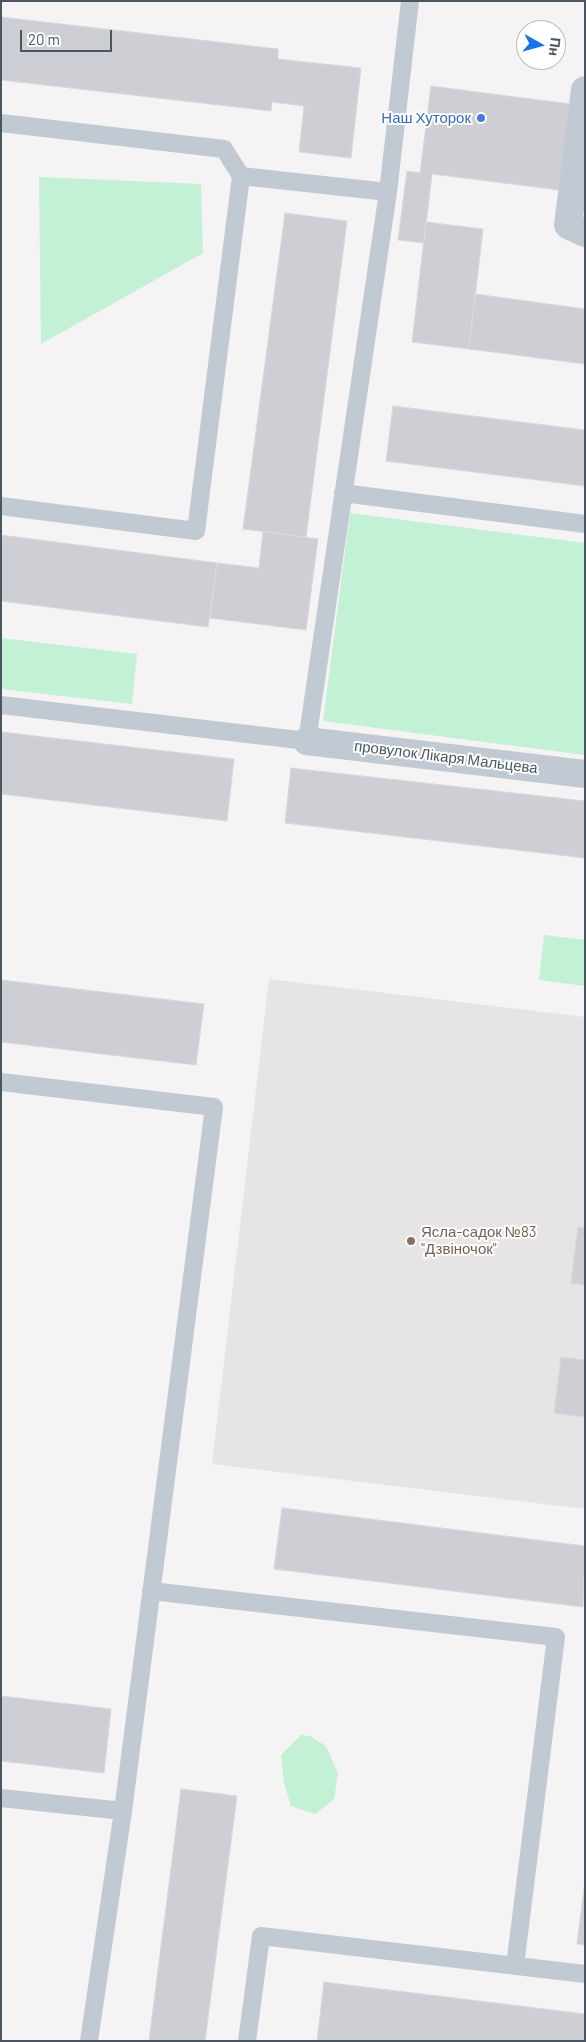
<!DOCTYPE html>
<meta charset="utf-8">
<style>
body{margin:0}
#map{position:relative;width:586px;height:2042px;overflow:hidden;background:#f5f3f3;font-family:Barlow,sans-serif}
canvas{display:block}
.frame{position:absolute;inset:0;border:2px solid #4a5661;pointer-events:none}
.north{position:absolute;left:516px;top:20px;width:50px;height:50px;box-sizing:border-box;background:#fff;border:1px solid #b7bbc0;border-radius:50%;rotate:97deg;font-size:14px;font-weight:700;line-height:20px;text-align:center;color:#4a5661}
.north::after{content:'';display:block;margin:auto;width:18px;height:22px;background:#1a73e8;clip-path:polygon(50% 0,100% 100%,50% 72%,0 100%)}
.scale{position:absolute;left:20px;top:30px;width:92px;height:22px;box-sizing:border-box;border:2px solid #4a5661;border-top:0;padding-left:6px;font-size:15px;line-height:18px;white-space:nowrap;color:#4a5661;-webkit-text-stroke:4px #fff;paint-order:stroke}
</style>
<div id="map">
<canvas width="586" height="2042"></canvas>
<div class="frame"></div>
<div class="north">Пн</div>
<div class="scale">20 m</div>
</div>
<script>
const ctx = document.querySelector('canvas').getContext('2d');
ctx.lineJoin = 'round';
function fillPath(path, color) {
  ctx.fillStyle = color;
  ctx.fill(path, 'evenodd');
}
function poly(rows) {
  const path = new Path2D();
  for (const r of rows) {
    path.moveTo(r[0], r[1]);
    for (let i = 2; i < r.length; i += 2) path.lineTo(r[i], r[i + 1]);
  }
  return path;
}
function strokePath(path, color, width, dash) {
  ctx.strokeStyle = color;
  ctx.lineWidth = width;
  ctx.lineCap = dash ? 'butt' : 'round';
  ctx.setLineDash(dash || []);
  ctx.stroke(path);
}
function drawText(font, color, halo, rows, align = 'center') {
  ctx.font = font + ' Barlow,sans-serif';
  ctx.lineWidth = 4;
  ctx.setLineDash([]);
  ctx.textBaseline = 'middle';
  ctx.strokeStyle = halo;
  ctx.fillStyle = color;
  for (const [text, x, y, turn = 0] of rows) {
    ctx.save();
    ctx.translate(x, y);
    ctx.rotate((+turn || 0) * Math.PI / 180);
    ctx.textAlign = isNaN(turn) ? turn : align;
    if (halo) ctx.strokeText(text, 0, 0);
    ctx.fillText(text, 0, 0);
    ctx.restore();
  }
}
fillPath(poly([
 [269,979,585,1017,585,1509,212,1464]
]), '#e6e4e5');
fillPath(poly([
 [39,177,201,184,203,253,41,344],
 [350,513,585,543,585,755,323,721],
 [1,638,137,654,132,704,1,689],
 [544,935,585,940,585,986,539,980],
 [301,1735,310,1736,326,1746,338,1773,334,1799,315,1814,291,1806,284,1783,281,1755]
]), '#c3f1d5');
const building = poly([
 [1,17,278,49,278,59,361,68,351,158,299,152,304,106,272,102,271,111,1,80,1,17],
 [431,86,570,104,559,190,432,174,424,243,398,240,407,171,420,173,431,86],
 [285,213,347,221,306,537,243,529,285,213],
 [426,222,483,229,469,349,412,342,426,222],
 [475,294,585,309,585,364,469,349,475,294],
 [393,406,585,430,585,486,386,461,393,406],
 [263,532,318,539,306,630,210,618,217,563,259,568,263,532],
 [1,535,217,563,208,627,1,601,1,535],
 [1,732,234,759,227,821,1,794,1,732],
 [291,768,585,801,585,858,285,823,291,768],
 [1,980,204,1004,196,1065,1,1042,1,980],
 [578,1227,585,1228,585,1285,571,1283,578,1227],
 [561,1357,585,1360,585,1417,554,1413,561,1357],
 [282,1508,585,1546,583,1607,274,1569,282,1508],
 [1,1696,111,1709,104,1773,1,1761,1,1696],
 [181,1789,237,1796,215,1964,205,2041,149,2041,181,1789],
 [585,1881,585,1945,577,1944,585,1881],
 [324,1982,585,2014,585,2041,317,2041,324,1982]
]);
fillPath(building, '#cdcfd5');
strokePath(building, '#d7d9de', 1);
strokePath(poly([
 [1,123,224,149,241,176,388,192],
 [343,493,585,524],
 [1,506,196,531,241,176],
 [1,705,307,741,388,192,410,1],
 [1,1082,214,1107,123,1811,89,2041],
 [151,1591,556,1637,515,1966],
 [1,1798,123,1811],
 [247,2041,261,1936,585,1974]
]), '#c1cad2', 18);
strokePath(poly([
 [585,90,568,225,585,233],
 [307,741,585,774]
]), '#c1cad2', 28);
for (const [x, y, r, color] of [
 [481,118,5,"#3f7fe0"],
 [411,1241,5,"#8d6e63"]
]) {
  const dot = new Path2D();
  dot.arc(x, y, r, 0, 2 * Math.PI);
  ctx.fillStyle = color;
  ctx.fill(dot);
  strokePath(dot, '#fff', 2);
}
drawText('15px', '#366cbe', '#fff', [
 ["Наш Хуторок",471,118]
], 'right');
drawText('15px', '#4a5661', '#fff', [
 ["провулок Лікаря Мальцева",446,757,7]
]);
drawText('15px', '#785e54', '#fff', [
 ["Ясла-садок №83",421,1232],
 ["\"Дзвіночок\"",421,1249]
], 'left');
</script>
